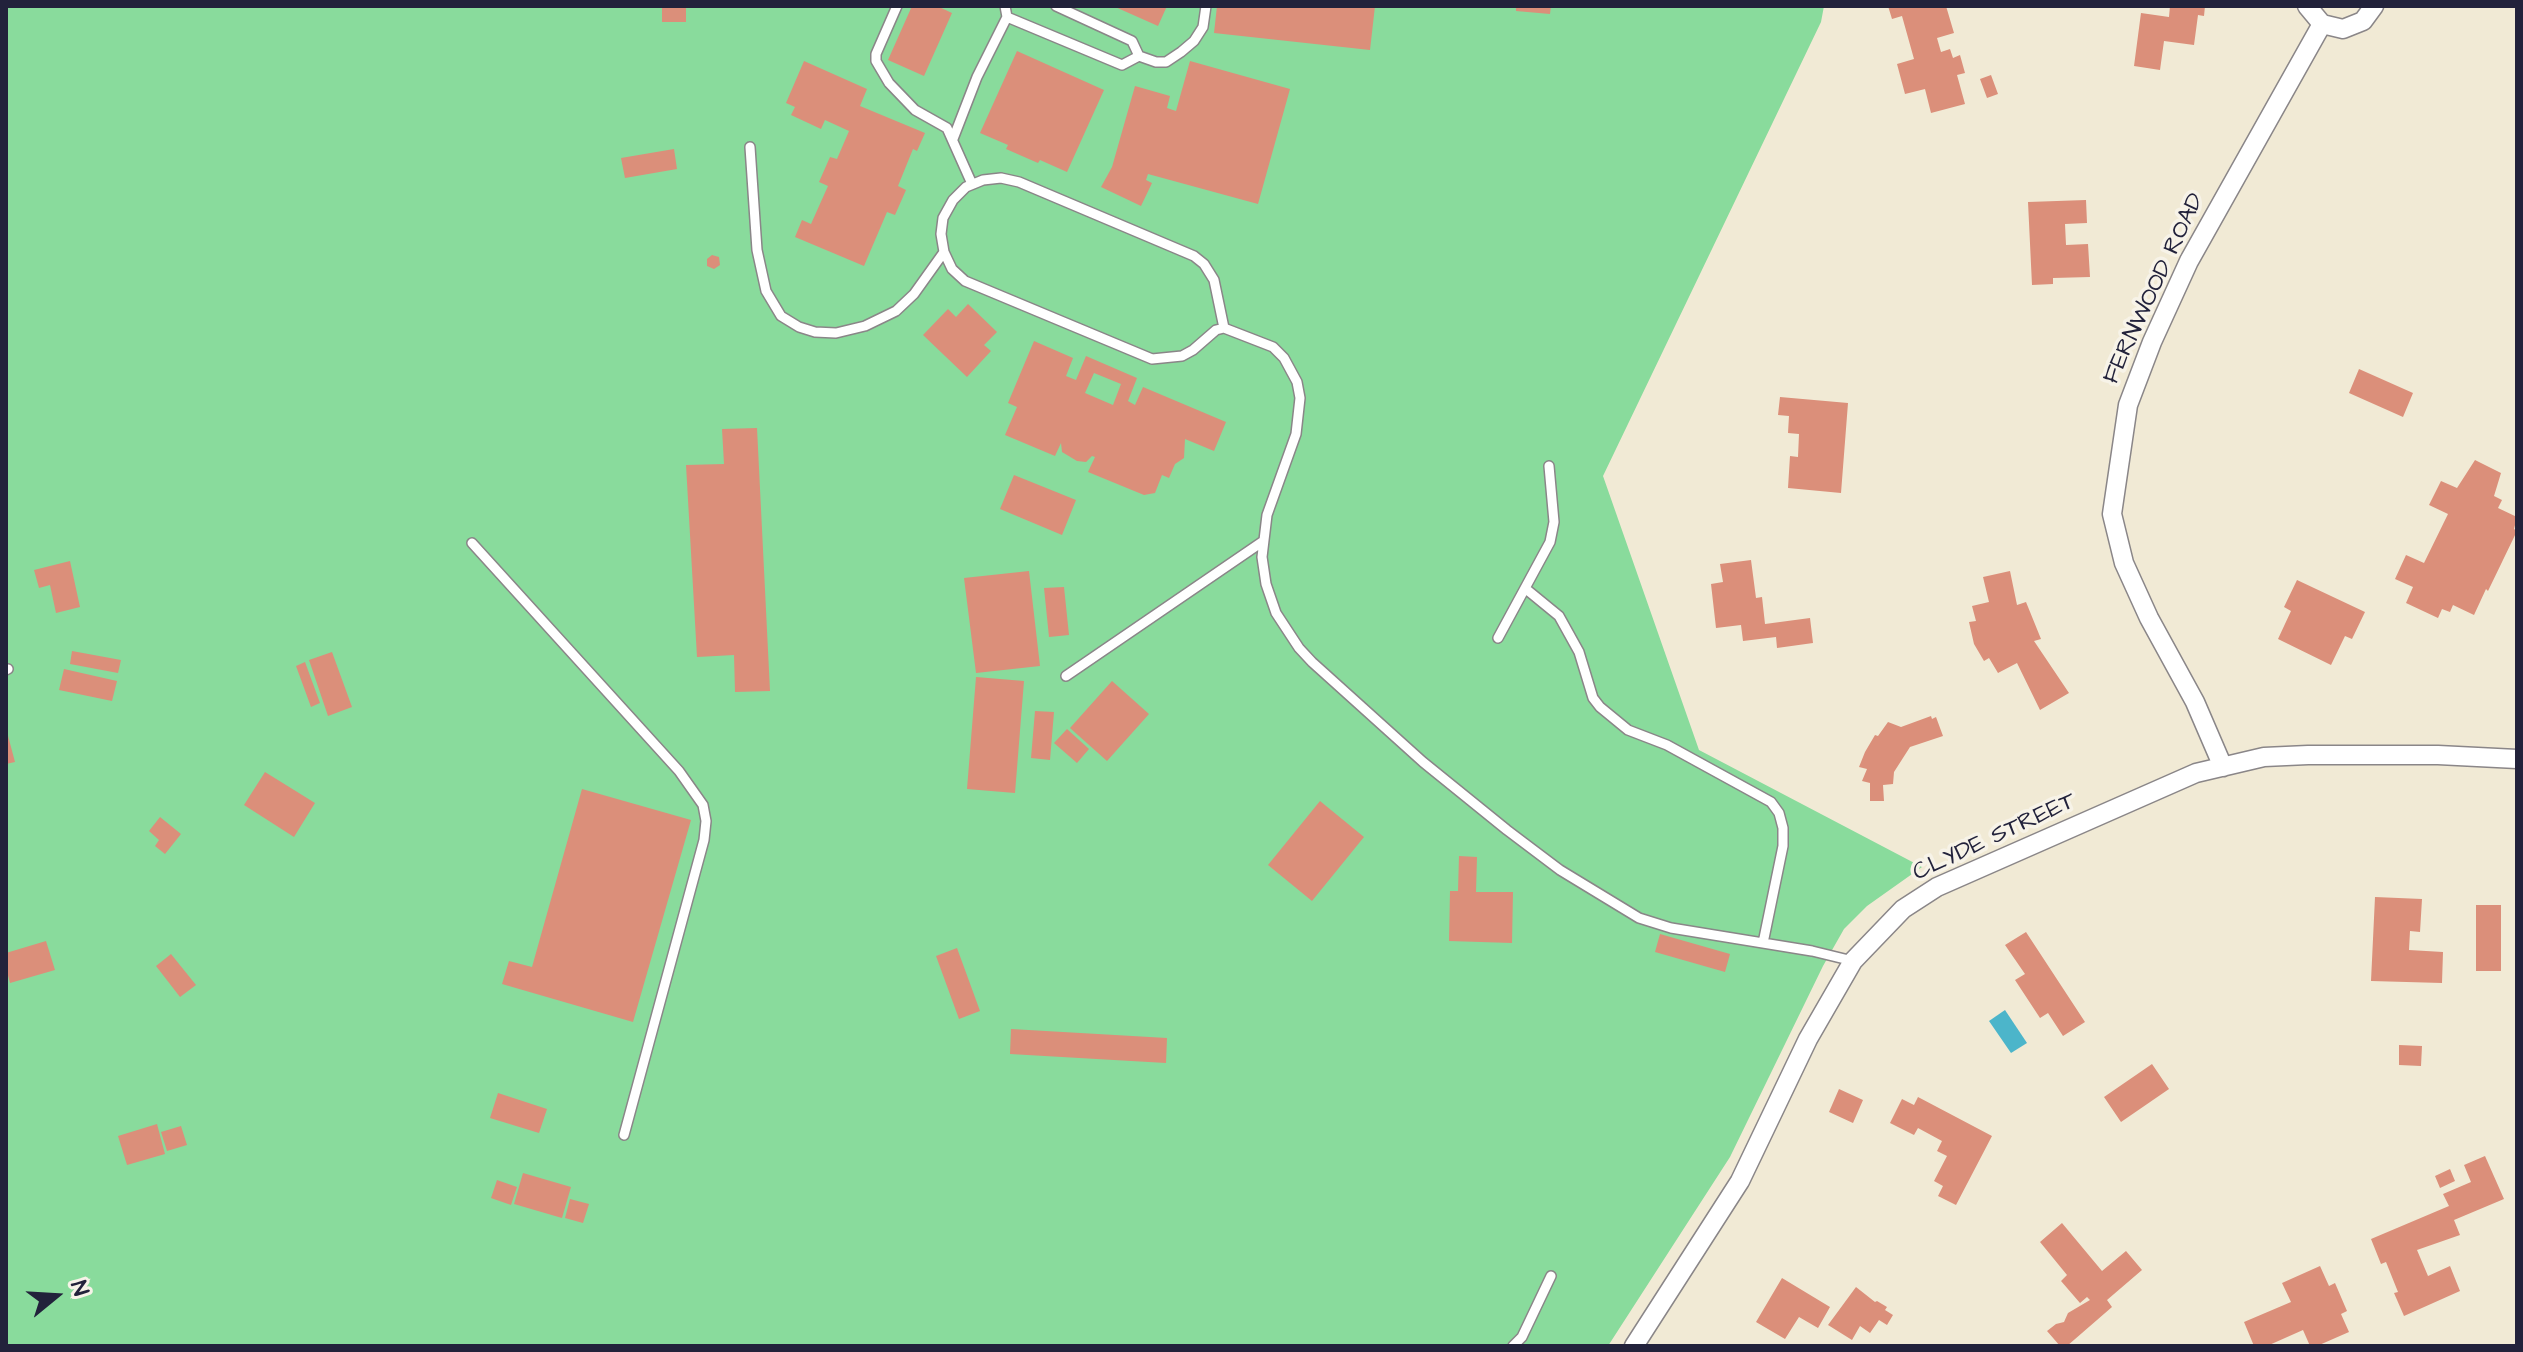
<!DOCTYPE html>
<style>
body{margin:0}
#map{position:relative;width:2523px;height:1352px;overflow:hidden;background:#f1ead5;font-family:"Architects Daughter",sans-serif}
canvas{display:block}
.frame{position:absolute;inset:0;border:8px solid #22223b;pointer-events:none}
.north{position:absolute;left:16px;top:1256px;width:80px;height:80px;-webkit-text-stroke:6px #f7f3e8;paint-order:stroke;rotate:72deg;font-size:22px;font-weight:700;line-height:32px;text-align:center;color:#22223b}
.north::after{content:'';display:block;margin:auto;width:28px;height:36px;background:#22223b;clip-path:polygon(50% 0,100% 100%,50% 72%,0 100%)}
</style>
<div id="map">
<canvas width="2523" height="1352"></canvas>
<div class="frame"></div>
<div class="north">N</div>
</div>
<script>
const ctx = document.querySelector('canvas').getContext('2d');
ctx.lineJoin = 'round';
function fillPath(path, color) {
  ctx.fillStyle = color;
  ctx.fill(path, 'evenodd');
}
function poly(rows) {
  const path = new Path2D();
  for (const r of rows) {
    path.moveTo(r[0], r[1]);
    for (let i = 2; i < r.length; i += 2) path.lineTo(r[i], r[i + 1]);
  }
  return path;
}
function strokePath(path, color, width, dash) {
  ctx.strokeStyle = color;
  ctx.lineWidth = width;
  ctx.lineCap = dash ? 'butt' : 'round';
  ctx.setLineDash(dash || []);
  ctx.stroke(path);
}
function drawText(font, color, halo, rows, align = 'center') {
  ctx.font = font + ' "Architects Daughter",sans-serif';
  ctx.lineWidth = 7;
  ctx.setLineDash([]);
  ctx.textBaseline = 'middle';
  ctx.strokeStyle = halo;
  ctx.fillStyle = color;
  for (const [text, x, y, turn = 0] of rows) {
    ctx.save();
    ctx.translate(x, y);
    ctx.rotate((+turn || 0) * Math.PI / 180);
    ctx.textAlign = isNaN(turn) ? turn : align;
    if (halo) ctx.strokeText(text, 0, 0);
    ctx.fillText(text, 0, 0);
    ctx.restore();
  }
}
fillPath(poly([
 [6,6,1824,6,1821,22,1603,476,1699,750,1922,867,1867,906,1844,929,1823,966,1730,1157,1608,1346,6,1346]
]), '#89db9c');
fillPath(poly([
 [2005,1010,2027,1043,2011,1053,1989,1021]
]), '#4cb5ca');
fillPath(poly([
 [662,6,686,6,686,22,662,22],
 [912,6,937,6,952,13,924,76,888,60],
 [1113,6,1167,6,1158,26],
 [1217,6,1375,6,1370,50,1214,33],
 [1516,6,1551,6,1550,14,1516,11],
 [1888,6,1946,6,1954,33,1937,38,1941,52,1950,49,1953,58,1960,55,1965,73,1957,75,1965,104,1931,113,1925,89,1905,94,1897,64,1914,59,1902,16,1892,19],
 [2170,6,2205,6,2204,16,2198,15,2194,45,2164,41,2160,70,2134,66,2141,13,2169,17],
 [1017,51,1104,90,1067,172,1040,160,1038,163,1006,149,1008,145,980,133],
 [804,61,867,89,860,106,925,133,917,151,913,149,898,186,906,190,895,215,887,212,864,266,795,237,802,220,811,224,828,186,819,182,830,157,837,159,849,131,825,120,821,129,791,115,795,107,786,103],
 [1190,61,1290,89,1258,204,1148,174,1146,180,1152,183,1141,206,1101,187,1112,167,1135,86,1170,96,1167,108,1176,111],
 [1991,75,1998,94,1987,98,1980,79],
 [674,149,677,169,625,178,621,158],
 [2086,200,2087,223,2065,224,2066,245,2088,244,2090,277,2053,278,2053,284,2032,285,2028,202],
 [712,255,719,257,720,265,714,269,707,266,707,259],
 [968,304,997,332,984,345,991,351,967,377,923,335,948,309,956,317],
 [1034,341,1073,358,1066,376,1076,380,1086,356,1137,378,1128,401,1135,405,1143,387,1226,422,1214,451,1185,439,1184,458,1175,464,1169,478,1162,475,1155,493,1144,495,1088,472,1095,457,1092,456,1086,462,1077,461,1062,452,1061,443,1055,456,1005,435,1017,407,1008,403],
 [1094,373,1121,384,1113,405,1085,393],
 [2359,369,2413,393,2403,417,2349,393],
 [1780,397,1848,403,1841,493,1788,488,1790,456,1798,457,1799,434,1788,433,1789,416,1778,415],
 [757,428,770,691,735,692,734,655,697,657,686,465,724,464,722,429],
 [2475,460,2501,473,2494,496,2502,500,2498,508,2517,517,2514,529,2517,531,2488,591,2486,589,2474,615,2453,605,2450,612,2442,609,2438,618,2406,603,2413,587,2395,579,2406,555,2424,563,2448,514,2429,505,2441,481,2457,488],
 [1014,475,1076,500,1062,535,1000,509],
 [1751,560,1756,598,1762,597,1765,624,1810,618,1813,643,1777,648,1776,637,1743,641,1741,625,1716,628,1711,584,1723,582,1720,564],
 [70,561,80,607,56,613,50,585,39,588,34,570],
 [1029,571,1040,666,976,673,964,578],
 [2010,571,2017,605,2026,602,2041,639,2034,641,2069,693,2040,710,2017,663,1998,673,1989,658,1984,661,1974,644,1969,622,1976,621,1972,606,1989,602,1983,577],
 [2297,580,2365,612,2352,639,2345,636,2331,665,2278,639,2291,611,2284,607],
 [1064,587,1069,635,1049,637,1044,588],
 [72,651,121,660,118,673,70,664],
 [332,652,352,707,328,716,309,660],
 [305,662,320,703,311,707,296,666],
 [64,669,117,681,112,701,59,690],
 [976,677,1024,681,1015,793,967,789],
 [1112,681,1149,714,1107,761,1070,728],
 [1035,711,1054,712,1050,760,1031,758],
 [1931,716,1932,719,1936,717,1943,736,1910,747,1894,772,1893,784,1883,785,1884,801,1870,801,1870,783,1862,781,1867,769,1859,767,1865,752,1875,735,1878,736,1888,722,1901,727],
 [1067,729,1089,749,1077,763,1054,743],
 [7,732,15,762,6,764,6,733],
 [265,772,315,803,294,837,244,805],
 [582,789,691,820,633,1022,502,984,509,961,532,967],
 [1320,801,1364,837,1312,901,1268,865],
 [160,817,181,834,165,854,155,846,159,840,149,831],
 [1459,856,1477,857,1476,892,1513,892,1512,943,1449,941,1450,891,1458,891],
 [2375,897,2422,899,2420,932,2410,931,2409,950,2443,952,2442,983,2371,981],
 [2476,905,2501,905,2501,971,2476,971],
 [2026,932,2085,1022,2063,1036,2048,1013,2040,1018,2015,980,2025,974,2005,945],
 [1660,934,1730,954,1725,972,1655,952],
 [46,941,55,970,10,983,6,968,6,953],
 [957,948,980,1011,959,1019,936,956],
 [171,954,196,985,180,997,156,966],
 [1011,1029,1167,1038,1166,1063,1010,1054],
 [2399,1045,2422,1046,2421,1066,2399,1065],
 [2152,1064,2169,1089,2121,1122,2104,1097],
 [1839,1089,1863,1100,1853,1123,1829,1112],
 [498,1093,547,1109,539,1133,490,1118],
 [1918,1097,1992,1136,1956,1205,1938,1196,1943,1186,1934,1181,1947,1156,1937,1151,1942,1141,1918,1128,1914,1135,1890,1123,1902,1099,1914,1105],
 [157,1124,165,1154,127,1165,118,1136],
 [181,1126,187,1145,167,1151,161,1132],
 [2485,1156,2504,1199,2454,1220,2460,1235,2417,1250,2428,1276,2450,1266,2460,1291,2404,1316,2394,1293,2398,1292,2386,1262,2381,1264,2371,1239,2449,1206,2443,1194,2471,1182,2464,1165],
 [2450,1169,2455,1181,2440,1188,2435,1176],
 [523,1173,571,1187,562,1218,514,1204],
 [497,1180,517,1187,511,1205,491,1198],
 [570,1199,589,1204,583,1223,565,1218],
 [2062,1223,2102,1271,2126,1251,2142,1270,2107,1300,2112,1307,2067,1346,2060,1346,2047,1331,2056,1324,2064,1322,2068,1313,2090,1300,2087,1297,2080,1303,2061,1281,2067,1275,2040,1242],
 [2320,1266,2329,1286,2335,1283,2347,1311,2341,1314,2349,1332,2317,1346,2310,1346,2303,1330,2267,1346,2254,1346,2244,1322,2291,1302,2282,1283],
 [1782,1278,1830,1307,1818,1328,1799,1317,1785,1339,1756,1322],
 [1856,1287,1875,1302,1877,1301,1887,1307,1885,1310,1893,1315,1887,1325,1879,1320,1870,1333,1860,1326,1852,1340,1828,1325]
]), '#db8f7a');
const lane = poly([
 [897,6,876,54,876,61,889,83,915,110,947,128,972,184],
 [1005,6,1007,17,1122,65,1139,56,1132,41,1056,6],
 [1139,56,1156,62,1166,62,1181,52,1194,41,1203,27,1206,6],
 [953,139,977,77,1007,17],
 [750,147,757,250,766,291,781,316,799,327,815,332,836,333,865,326,896,311,914,294,944,252],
 [1001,178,1019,182,1194,256,1204,264,1214,280,1224,328,1216,330,1193,350,1182,356,1152,359,965,281,952,269,944,252,941,234,943,218,953,200,966,187,983,180,1001,178],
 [1224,328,1273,347,1284,358,1297,382,1300,398,1296,434,1267,515,1262,557,1266,584,1276,613,1299,648,1312,662,1423,762,1507,830,1560,870,1639,918,1671,928,1812,951,1853,961],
 [472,543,679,771,703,805,706,821,704,840,624,1135],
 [1526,589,1559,616,1579,652,1593,698,1600,707,1628,730,1667,745,1771,802,1779,813,1783,828,1783,846,1763,943],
 [1498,638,1550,542,1554,522,1549,466],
 [6,670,8,669],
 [1066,676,1262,542],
 [1513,1346,1522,1337,1551,1276]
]);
const street = poly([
 [2307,6,2322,24,2343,29,2363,21,2374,6],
 [2223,767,2195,702,2149,618,2124,563,2112,514,2128,405,2152,342,2189,261,2322,24],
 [1634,1346,1740,1181,1808,1039,1853,961,1903,909,1937,887,2196,773,2264,757,2308,755,2438,755,2517,759]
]);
strokePath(lane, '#8a8688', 12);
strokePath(street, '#8a8688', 21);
strokePath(lane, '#fff', 9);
strokePath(street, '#fff', 18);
drawText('24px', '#22223b', '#f7f3e8', [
 ["FERNWOOD ROAD",2155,289,-65],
 ["CLYDE STREET",1995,838,-25]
]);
</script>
